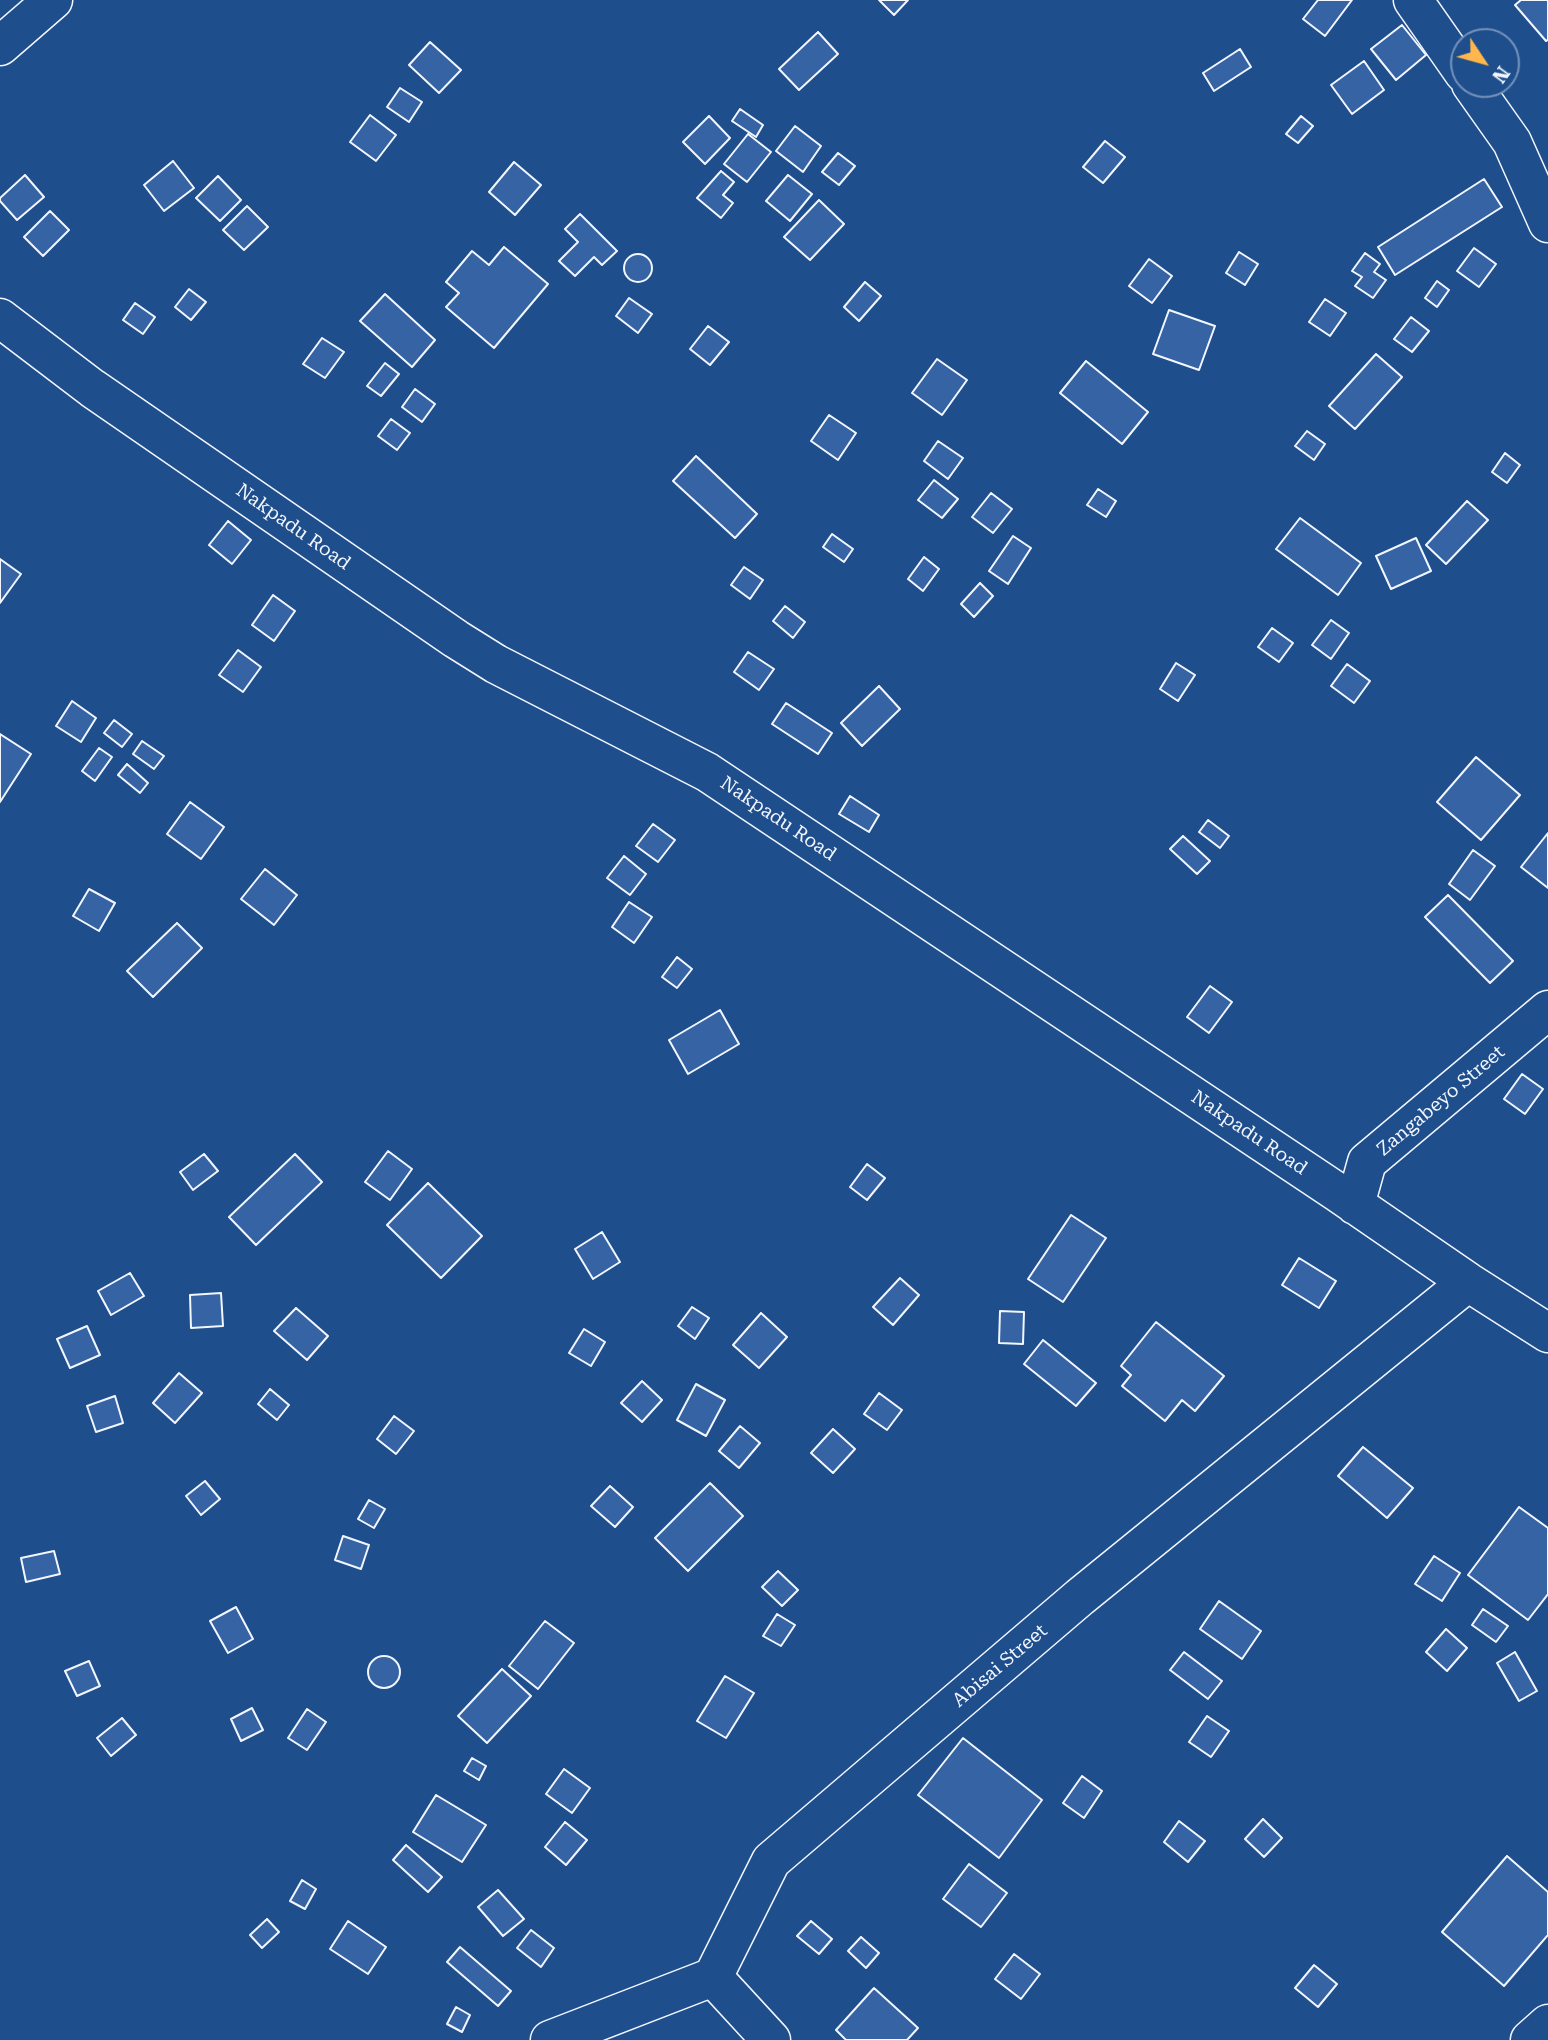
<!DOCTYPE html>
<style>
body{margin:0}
#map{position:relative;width:1548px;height:2040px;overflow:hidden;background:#1f4e8c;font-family:"Roboto Serif",serif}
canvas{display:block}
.north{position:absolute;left:1450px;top:28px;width:70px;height:70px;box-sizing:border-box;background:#1f4e8c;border:2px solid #7391ba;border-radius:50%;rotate:126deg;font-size:19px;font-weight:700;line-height:28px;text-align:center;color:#f2f6ff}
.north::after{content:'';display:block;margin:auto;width:24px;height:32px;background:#ffb74d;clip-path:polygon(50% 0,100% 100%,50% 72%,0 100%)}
</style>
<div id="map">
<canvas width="1548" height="2040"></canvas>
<div class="north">N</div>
</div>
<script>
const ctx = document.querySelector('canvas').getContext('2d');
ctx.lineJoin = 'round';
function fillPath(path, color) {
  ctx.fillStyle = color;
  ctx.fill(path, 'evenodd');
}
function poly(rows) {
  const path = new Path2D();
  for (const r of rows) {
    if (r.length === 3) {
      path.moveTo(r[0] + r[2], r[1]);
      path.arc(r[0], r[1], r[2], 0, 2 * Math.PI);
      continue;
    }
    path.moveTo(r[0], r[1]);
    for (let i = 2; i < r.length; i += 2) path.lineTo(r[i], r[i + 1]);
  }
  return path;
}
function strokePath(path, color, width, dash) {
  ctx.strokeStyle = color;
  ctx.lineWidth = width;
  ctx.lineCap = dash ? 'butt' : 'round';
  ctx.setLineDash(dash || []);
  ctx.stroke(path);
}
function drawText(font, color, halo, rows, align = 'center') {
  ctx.font = font + ' "Roboto Serif",serif';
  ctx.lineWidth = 5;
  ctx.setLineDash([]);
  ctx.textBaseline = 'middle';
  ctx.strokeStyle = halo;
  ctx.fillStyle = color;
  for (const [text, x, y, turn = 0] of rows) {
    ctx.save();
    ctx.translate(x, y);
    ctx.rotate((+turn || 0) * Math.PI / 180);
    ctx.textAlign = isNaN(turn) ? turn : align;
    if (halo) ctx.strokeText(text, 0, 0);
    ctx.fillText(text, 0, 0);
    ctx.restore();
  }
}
const building = poly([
 [879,0,908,0,894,15,879,0],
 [1318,0,1352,0,1325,36,1303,19,1318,0],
 [1521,0,1548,0,1548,40,1546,41,1515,5,1521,0],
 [1402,25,1426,55,1396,80,1371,49,1402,25],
 [818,32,838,54,799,90,779,69,818,32],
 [430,42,461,70,439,93,409,65,430,42],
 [1240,49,1251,67,1214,91,1203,73,1240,49],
 [1364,61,1384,90,1352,114,1331,85,1364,61],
 [400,88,422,102,409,122,387,107,400,88],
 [740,109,763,125,756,137,732,121,740,109],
 [370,115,396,135,376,161,350,142,370,115],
 [709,116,730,138,705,164,683,142,709,116],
 [1301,116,1313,126,1298,143,1286,134,1301,116],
 [795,126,821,146,803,172,776,151,795,126],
 [748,134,771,152,747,182,724,164,748,134],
 [1105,141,1125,157,1103,183,1083,167,1105,141],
 [838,153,855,166,839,185,822,172,838,153],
 [173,161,194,188,164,211,144,185,173,161],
 [514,162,541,185,515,215,489,192,514,162],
 [721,171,734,182,723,195,733,203,721,218,697,198,721,171],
 [25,175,44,197,17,220,0,201,0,198,25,175],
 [788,175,812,194,790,221,766,201,788,175],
 [218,176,241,200,220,221,196,198,218,176],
 [1484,179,1502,207,1395,275,1378,247,1484,179],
 [819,200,844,224,810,260,784,237,819,200],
 [247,206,268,227,244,250,223,230,247,206],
 [50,211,69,230,43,256,24,237,50,211],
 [580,214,617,251,602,265,594,257,575,276,559,261,578,242,565,229,580,214],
 [504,247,548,284,494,348,446,307,459,293,446,282,472,251,489,265,504,247],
 [1474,248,1496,264,1479,287,1457,271,1474,248],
 [1239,252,1258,264,1245,285,1226,273,1239,252],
 [1365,253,1380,264,1374,272,1386,280,1373,298,1355,286,1362,277,1352,271,1365,253],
 [638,268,14],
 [1149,259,1172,276,1152,303,1129,286,1149,259],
 [1437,281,1449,290,1437,307,1425,298,1437,281],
 [865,282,881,296,859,321,844,307,865,282],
 [189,289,206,302,191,320,175,307,189,289],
 [385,294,435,340,412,367,360,321,385,294],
 [629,298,652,314,638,333,616,316,629,298],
 [1325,299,1346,313,1330,336,1309,322,1325,299],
 [135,303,155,317,143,334,123,320,135,303],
 [1169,310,1215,326,1199,370,1153,354,1169,310],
 [1411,317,1429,331,1412,352,1394,339,1411,317],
 [708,326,729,342,710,365,690,349,708,326],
 [322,338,344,352,325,378,303,364,322,338],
 [1376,354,1402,377,1355,429,1329,406,1376,354],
 [937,359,967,380,942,415,912,393,937,359],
 [1086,361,1148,412,1122,444,1060,393,1086,361],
 [385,363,399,374,381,396,367,386,385,363],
 [415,389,435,404,422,422,402,407,415,389],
 [829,415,856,433,838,460,811,441,829,415],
 [391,419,410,433,397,450,378,436,391,419],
 [1307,431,1325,444,1314,460,1295,446,1307,431],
 [938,441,963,458,948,479,924,461,938,441],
 [1505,453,1520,465,1507,483,1492,472,1505,453],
 [696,456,757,514,735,538,673,481,696,456],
 [934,480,958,499,942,518,918,500,934,480],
 [1098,489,1116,501,1106,517,1087,505,1098,489],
 [991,493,1012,509,993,533,972,517,991,493],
 [1467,501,1488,520,1446,564,1426,545,1467,501],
 [1300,518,1361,563,1338,595,1276,549,1300,518],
 [228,521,251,540,232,564,209,545,228,521],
 [832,534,853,549,844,562,823,547,832,534],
 [1013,536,1031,548,1008,584,989,571,1013,536],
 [1416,538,1431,571,1391,589,1376,556,1416,538],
 [924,557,939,569,923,591,908,579,924,557],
 [0,559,21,574,0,603,0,559],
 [744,567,763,580,750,599,731,585,744,567],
 [980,583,993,596,974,617,961,604,980,583],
 [273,595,295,611,274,641,252,625,273,595],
 [785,606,805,622,793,638,773,621,785,606],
 [1331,620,1349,633,1331,659,1312,645,1331,620],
 [1272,628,1293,643,1279,662,1258,647,1272,628],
 [238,650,261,667,243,692,219,675,238,650],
 [748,652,774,669,759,690,734,672,748,652],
 [1176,663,1195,675,1178,701,1160,689,1176,663],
 [1347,664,1370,681,1354,703,1331,686,1347,664],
 [879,686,900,709,862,746,841,723,879,686],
 [72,701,96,718,81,742,56,726,72,701],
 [786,703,832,733,818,754,772,724,786,703],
 [114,720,132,734,122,747,104,733,114,720],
 [0,734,31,754,0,802,0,734],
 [142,741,164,756,154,769,133,754,142,741],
 [99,748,112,757,95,781,82,771,99,748],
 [1476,757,1520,795,1481,840,1437,802,1476,757],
 [127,764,148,783,140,793,118,775,127,764],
 [850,796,879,815,869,832,839,814,850,796],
 [190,802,224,827,201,859,167,834,190,802],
 [1208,820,1229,836,1220,848,1199,832,1208,820],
 [653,824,675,840,658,862,636,846,653,824],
 [1548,833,1548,888,1521,867,1548,833],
 [1183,836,1210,861,1197,874,1170,849,1183,836],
 [1473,850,1495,866,1470,900,1449,884,1473,850],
 [624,856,646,874,630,895,607,878,624,856],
 [265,869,297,895,274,925,241,899,265,869],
 [89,889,115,903,99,931,73,916,89,889],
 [1448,895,1513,961,1490,983,1425,917,1448,895],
 [629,902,652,917,634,943,612,927,629,902],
 [177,923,202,948,153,997,127,971,177,923],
 [677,957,692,969,677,988,662,977,677,957],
 [1210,986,1232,1002,1209,1033,1187,1017,1210,986],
 [720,1010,739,1044,688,1074,669,1040,720,1010],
 [1522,1074,1543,1089,1525,1114,1504,1099,1522,1074],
 [388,1151,412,1169,390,1200,365,1182,388,1151],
 [204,1154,218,1171,193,1190,180,1172,204,1154],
 [295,1154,322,1182,256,1245,229,1217,295,1154],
 [867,1164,885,1178,867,1200,850,1187,867,1164],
 [428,1183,482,1236,441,1278,387,1225,428,1183],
 [1071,1215,1106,1238,1063,1302,1028,1279,1071,1215],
 [602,1232,620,1262,593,1279,575,1249,602,1232],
 [1299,1258,1336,1281,1319,1308,1282,1285,1299,1258],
 [130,1273,144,1296,111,1315,98,1291,130,1273],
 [900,1278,919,1295,893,1325,873,1307,900,1278],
 [221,1293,223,1326,191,1328,190,1295,221,1293],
 [692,1307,709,1318,695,1339,678,1326,692,1307],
 [296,1308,328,1336,307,1360,274,1331,296,1308],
 [1000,1311,1024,1312,1023,1344,999,1343,1000,1311],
 [761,1313,787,1337,759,1368,733,1345,761,1313],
 [1156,1322,1224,1376,1195,1411,1182,1400,1165,1421,1122,1386,1131,1375,1121,1366,1156,1322],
 [87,1326,100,1355,70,1368,57,1339,87,1326],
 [584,1329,605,1342,591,1366,569,1353,584,1329],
 [1043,1340,1096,1383,1076,1406,1024,1364,1043,1340],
 [179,1373,202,1393,175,1423,153,1403,179,1373],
 [642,1381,662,1400,642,1422,621,1403,642,1381],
 [696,1384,725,1400,706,1436,677,1420,696,1384],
 [270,1389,289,1405,277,1420,258,1404,270,1389],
 [879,1393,902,1410,887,1430,864,1414,879,1393],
 [115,1396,123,1423,96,1432,87,1406,115,1396],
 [394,1416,414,1431,396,1454,377,1439,394,1416],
 [740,1426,760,1443,739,1468,719,1451,740,1426],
 [833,1429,855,1449,833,1473,811,1453,833,1429],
 [1363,1447,1413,1488,1387,1518,1338,1476,1363,1447],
 [205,1481,220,1499,201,1515,186,1496,205,1481],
 [710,1483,743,1516,688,1571,655,1538,710,1483],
 [610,1486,633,1507,615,1527,591,1506,610,1486],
 [369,1500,385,1509,374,1528,358,1519,369,1500],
 [1519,1507,1548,1528,1548,1594,1528,1620,1468,1575,1519,1507],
 [343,1536,369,1545,361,1569,335,1560,343,1536],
 [54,1551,60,1574,26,1582,21,1558,54,1551],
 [1434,1556,1460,1573,1442,1601,1415,1584,1434,1556],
 [778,1571,798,1590,782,1606,762,1587,778,1571],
 [1219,1601,1261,1631,1242,1659,1200,1629,1219,1601],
 [236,1607,253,1639,228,1653,210,1621,236,1607],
 [1483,1609,1508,1626,1496,1642,1472,1625,1483,1609],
 [777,1614,795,1625,781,1646,763,1636,777,1614],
 [545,1621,574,1643,538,1689,509,1666,545,1621],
 [1446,1629,1467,1648,1447,1671,1426,1652,1446,1629],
 [1184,1652,1222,1681,1208,1699,1170,1670,1184,1652],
 [1515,1652,1537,1691,1519,1701,1497,1663,1515,1652],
 [384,1672,16],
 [89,1661,100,1686,77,1696,65,1671,89,1661],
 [502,1669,531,1696,487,1743,458,1716,502,1669],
 [725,1676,754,1693,726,1738,697,1721,725,1676],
 [252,1708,263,1730,241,1741,231,1719,252,1708],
 [307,1709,326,1722,307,1750,288,1738,307,1709],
 [1207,1716,1229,1731,1211,1757,1189,1742,1207,1716],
 [122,1718,136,1735,111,1756,97,1738,122,1718],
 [963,1738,1042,1800,999,1858,918,1795,963,1738],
 [472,1758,486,1766,479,1780,464,1771,472,1758],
 [564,1769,590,1788,572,1813,546,1794,564,1769],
 [1082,1776,1102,1791,1084,1818,1063,1803,1082,1776],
 [436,1795,486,1825,462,1862,413,1832,436,1795],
 [1263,1819,1282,1838,1264,1857,1245,1839,1263,1819],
 [1179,1821,1205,1841,1188,1862,1164,1842,1179,1821],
 [565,1822,587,1840,566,1865,545,1847,565,1822],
 [406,1845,442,1877,428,1892,393,1860,406,1845],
 [1507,1856,1548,1892,1548,1935,1504,1986,1442,1932,1507,1856],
 [969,1864,1007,1893,981,1927,943,1899,969,1864],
 [302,1880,316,1889,305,1909,290,1901,302,1880],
 [498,1890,524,1919,503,1936,478,1907,498,1890],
 [267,1919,279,1932,262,1948,250,1935,267,1919],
 [348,1921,386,1947,368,1974,330,1949,348,1921],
 [811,1921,832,1939,819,1954,797,1936,811,1921],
 [531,1930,554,1948,541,1967,517,1948,531,1930],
 [861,1937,879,1953,866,1968,848,1951,861,1937],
 [460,1947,511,1991,498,2006,447,1962,460,1947],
 [1014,1954,1040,1974,1021,1999,995,1979,1014,1954],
 [1314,1965,1337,1984,1318,2007,1295,1988,1314,1965],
 [874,1988,918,2028,907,2040,846,2040,836,2030,874,1988],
 [456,2007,470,2015,462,2032,447,2024,456,2007]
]);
fillPath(building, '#3563a3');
strokePath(building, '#f2f6ff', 2);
const minor = poly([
 [1413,0,1464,73],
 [0,46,53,0],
 [1471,84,1512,142,1548,223],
 [0,318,92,388,456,639,496,664,707,772,1337,1192,1468,1282,1548,1333],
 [1355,1205,1367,1162,1548,1010],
 [713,1977,771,2040],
 [550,2040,713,1977,771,1861,1080,1597,1468,1282],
 [1530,2040,1548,2024]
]);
strokePath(minor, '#f2f6ff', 41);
strokePath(minor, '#1f4e8c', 38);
drawText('19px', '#f2f6ff', '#1f4e8c', [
 ["Nakpadu Road",293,527,35],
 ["Nakpadu Road",778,819,34],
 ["Zangabeyo Street",1441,1101,-40],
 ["Nakpadu Road",1249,1133,34],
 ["Abisai Street",1000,1666,-40]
]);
</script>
